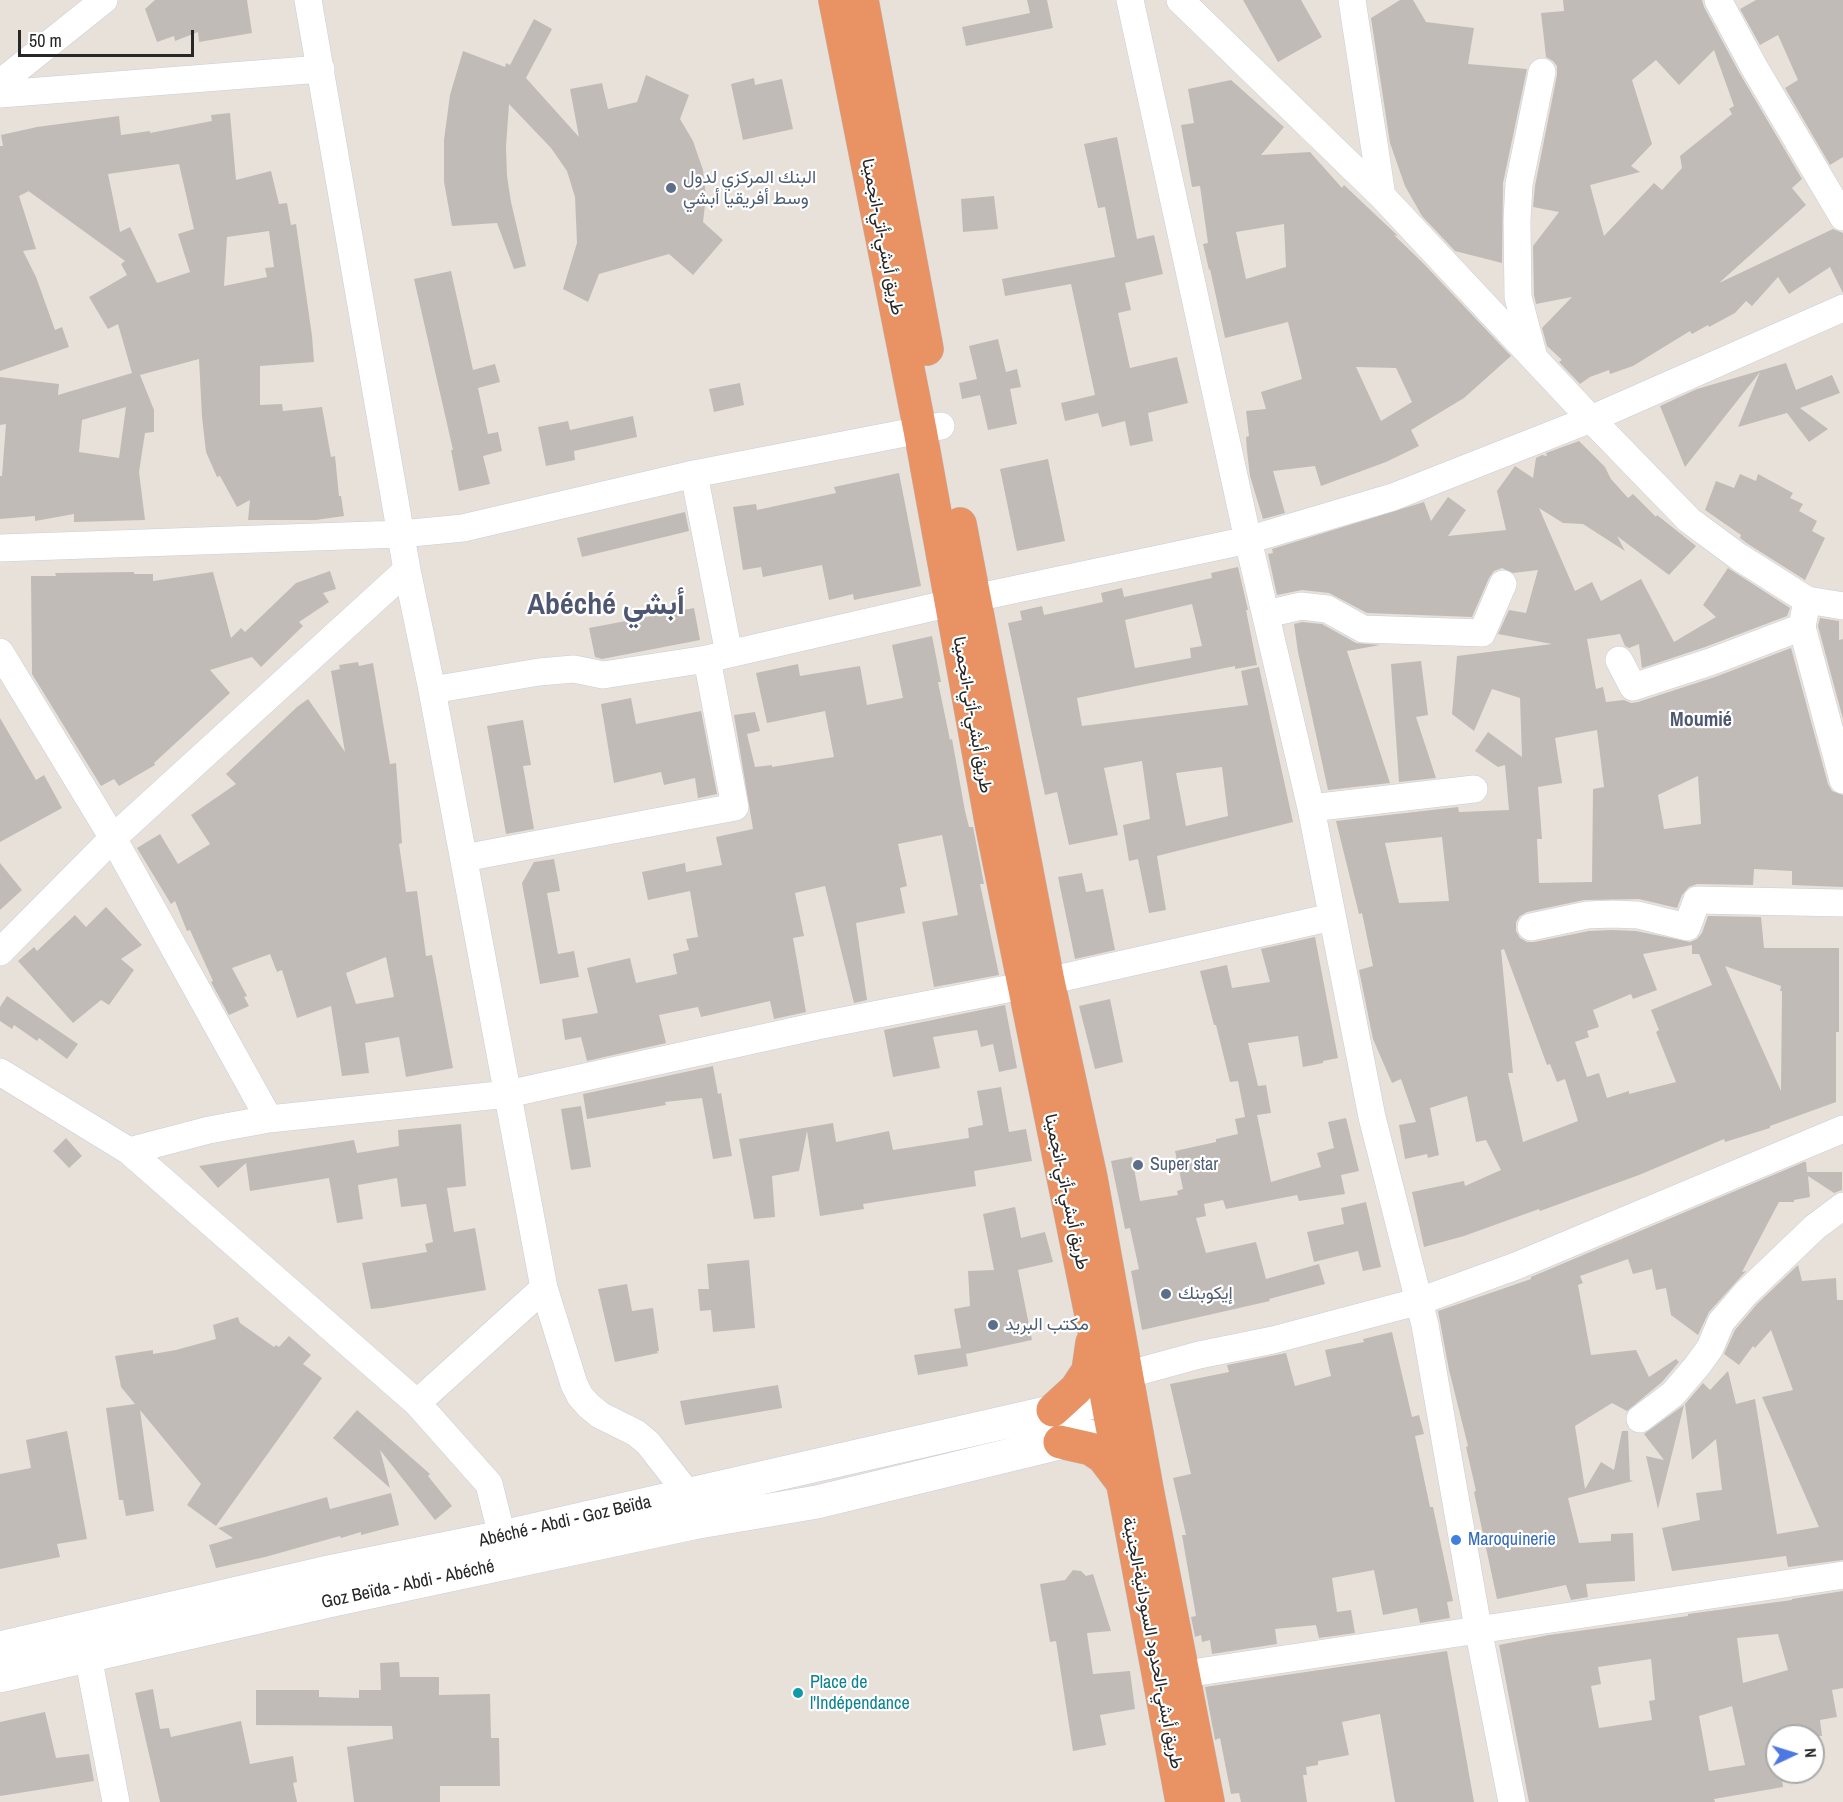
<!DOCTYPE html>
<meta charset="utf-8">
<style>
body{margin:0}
#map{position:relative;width:1843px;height:1802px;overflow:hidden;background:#e8e1da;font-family:"Archivo Narrow",sans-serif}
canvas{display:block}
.north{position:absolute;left:1765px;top:1724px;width:60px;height:60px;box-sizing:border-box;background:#fff;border:2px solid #a9a9a9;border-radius:50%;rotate:86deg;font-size:16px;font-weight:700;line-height:24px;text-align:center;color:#272727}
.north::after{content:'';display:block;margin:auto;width:21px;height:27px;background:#4d77e2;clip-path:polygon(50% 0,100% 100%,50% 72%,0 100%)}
.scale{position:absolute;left:18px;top:30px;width:176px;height:27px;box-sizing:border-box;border:3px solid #272727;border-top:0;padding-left:8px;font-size:18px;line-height:21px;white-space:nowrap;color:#272727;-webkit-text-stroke:4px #fff;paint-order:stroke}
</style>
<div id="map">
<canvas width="1843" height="1802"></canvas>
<div class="north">N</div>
<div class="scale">50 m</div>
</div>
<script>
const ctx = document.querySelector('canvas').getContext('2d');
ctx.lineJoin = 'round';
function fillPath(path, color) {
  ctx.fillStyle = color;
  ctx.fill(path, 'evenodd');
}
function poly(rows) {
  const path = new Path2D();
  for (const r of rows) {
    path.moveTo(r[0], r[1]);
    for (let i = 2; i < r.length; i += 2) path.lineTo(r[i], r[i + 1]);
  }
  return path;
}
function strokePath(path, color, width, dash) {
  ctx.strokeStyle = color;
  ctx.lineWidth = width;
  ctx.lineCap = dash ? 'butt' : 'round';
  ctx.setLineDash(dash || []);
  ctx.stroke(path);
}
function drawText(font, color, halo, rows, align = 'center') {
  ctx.font = font + ' "Archivo Narrow",Vazirmatn,sans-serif';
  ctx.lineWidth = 4.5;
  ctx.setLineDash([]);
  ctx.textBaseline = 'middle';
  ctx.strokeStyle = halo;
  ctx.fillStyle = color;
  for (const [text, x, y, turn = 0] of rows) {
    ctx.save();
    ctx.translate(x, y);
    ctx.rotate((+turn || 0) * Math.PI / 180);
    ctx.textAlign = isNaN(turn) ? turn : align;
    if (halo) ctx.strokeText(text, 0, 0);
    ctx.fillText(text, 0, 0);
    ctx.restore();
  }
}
fillPath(poly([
 [155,0,247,0,252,33,199,42,198,32,175,41,174,36,157,42,145,9],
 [1027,0,1047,0,1053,28,966,46,962,27,1030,13],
 [1243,0,1301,0,1322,37,1278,62],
 [1400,0,1413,0,1426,22,1474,28,1468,64,1527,69,1503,183,1502,263,1455,251,1422,216,1405,186,1390,143,1371,18],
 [1563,0,1702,0,1704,7,1740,74,1802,179,1792,188,1806,205,1719,283,1833,229,1843,233,1843,293,1830,267,1789,294,1778,277,1752,306,1746,301,1735,313,1709,327,1708,325,1692,334,1690,331,1633,366,1610,374,1609,370,1590,377,1580,384,1559,362,1562,360,1547,346,1542,328,1572,297,1536,304,1534,295,1533,246,1559,212,1533,207,1535,186,1557,75,1557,66,1553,61,1546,57,1541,13,1564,11],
 [1714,50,1734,106,1729,109,1732,114,1680,156,1682,168,1662,190,1654,183,1604,236,1590,185,1640,172,1631,166,1652,144,1632,80,1656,60,1679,85],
 [1756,0,1843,0,1843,157,1830,165,1785,88,1798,80,1778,35,1760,45,1740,9],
 [534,19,552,29,526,78,579,137,570,89,602,83,608,109,637,102,646,75,689,95,680,119,693,141,703,170,706,197,703,222,723,240,693,275,669,254,599,274,588,302,563,289,577,243,575,197,567,171,551,148,509,104,506,147,507,176,511,202,526,266,514,269,497,223,452,226,444,182,444,140,450,95,463,51,505,67,506,63,510,65],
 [754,78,755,85,782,79,793,129,743,140,731,84],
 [1231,80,1284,127,1261,155,1310,152,1342,188,1344,185,1398,236,1394,235,1423,263,1511,356,1464,398,1411,430,1419,446,1386,462,1321,486,1315,466,1273,471,1285,513,1263,519,1250,476,1247,451,1246,437,1249,436,1246,411,1266,409,1261,392,1302,379,1288,322,1225,338,1210,269,1209,270,1203,244,1208,243,1200,186,1192,187,1181,125,1194,123,1188,89],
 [1284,224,1286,267,1246,279,1236,232],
 [1356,367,1396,368,1412,402,1381,421],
 [230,113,236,180,271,171,279,204,287,203,291,225,296,224,312,336,314,362,260,366,260,405,282,404,283,411,322,407,331,457,335,456,339,496,341,496,344,516,316,520,248,520,250,500,237,507,220,476,217,477,206,452,202,417,199,359,140,375,154,410,154,432,145,433,139,472,145,520,74,522,74,514,35,521,35,516,0,519,0,476,2,476,6,424,0,425,0,377,59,384,58,395,132,373,118,324,108,329,89,297,127,275,121,264,125,261,27,190,29,191,19,196,36,249,23,251,36,277,55,330,62,327,69,347,0,371,0,146,3,146,1,135,37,127,119,116,121,135,150,131,150,133,212,121,211,115],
 [179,164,194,229,178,234,190,272,157,283,130,227,120,232,108,174],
 [269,231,274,267,265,268,267,277,224,286,227,237],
 [126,407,119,458,79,452,82,420],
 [1117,137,1137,239,1154,235,1163,274,1125,283,1131,310,1118,313,1130,368,1177,357,1188,403,1148,413,1153,441,1130,446,1125,421,1102,427,1098,413,1065,421,1061,403,1095,395,1071,284,1005,296,1002,279,1115,257,1105,207,1098,208,1084,144],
 [994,196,998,229,963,232,961,199],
 [451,271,473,370,495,364,500,382,478,388,488,434,498,432,502,451,483,456,490,484,459,491,451,450,453,450,414,279],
 [998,339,1006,372,1017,369,1021,387,1010,389,1017,424,988,430,980,395,962,399,959,383,977,379,969,346],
 [1786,363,1796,390,1832,375,1840,393,1800,408,1828,429,1809,442,1787,413,1738,427,1760,372,1685,467,1660,406,1697,389],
 [740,383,744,405,714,412,709,389],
 [633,416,637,437,574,451,575,460,546,466,538,427,568,421,570,430],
 [1579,441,1605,467,1611,479,1628,498,1633,494,1656,517,1657,515,1696,546,1669,575,1617,536,1625,551,1583,524,1563,523,1539,508,1575,591,1592,582,1601,601,1641,579,1674,642,1716,617,1703,605,1728,568,1790,608,1787,616,1705,647,1642,668,1639,644,1629,648,1625,646,1620,634,1587,639,1596,689,1603,687,1606,702,1624,700,1631,703,1638,702,1715,677,1791,648,1828,784,1832,791,1843,795,1843,887,1792,885,1792,871,1754,869,1753,885,1697,884,1689,887,1682,895,1677,908,1639,899,1584,900,1527,912,1520,916,1516,922,1516,931,1520,938,1527,942,1534,942,1589,931,1612,930,1636,931,1690,942,1697,939,1702,933,1708,916,1761,917,1764,948,1839,948,1839,1032,1836,1032,1836,1102,1770,1126,1770,1128,1725,1142,1724,1139,1639,1175,1540,1211,1539,1209,1464,1236,1424,1247,1412,1192,1464,1181,1465,1186,1501,1170,1486,1140,1476,1142,1467,1096,1430,1108,1439,1155,1428,1158,1427,1154,1405,1159,1399,1125,1416,1122,1401,1079,1392,1083,1373,1039,1359,970,1373,966,1362,913,1359,914,1336,821,1458,807,1459,812,1509,810,1505,765,1498,767,1475,751,1488,732,1522,757,1520,698,1492,689,1474,731,1452,714,1457,656,1552,644,1498,634,1509,610,1526,613,1538,570,1513,573,1502,568,1494,571,1489,578,1472,617,1367,613,1329,593,1302,590,1277,595,1268,554,1273,553,1272,549,1424,502,1431,521,1448,497,1466,510,1448,536,1506,530,1497,491,1515,466,1533,478,1536,458,1542,455,1547,456,1546,453],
 [1597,730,1604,787,1593,789,1592,882,1539,883,1537,839,1542,839,1538,787,1562,783,1555,738],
 [1698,776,1701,824,1664,829,1658,795],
 [1442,837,1449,901,1399,903,1385,843],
 [1692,945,1692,954,1699,954,1712,985,1651,1010,1659,1030,1656,1032,1676,1082,1629,1094,1629,1091,1607,1098,1599,1073,1587,1077,1575,1042,1589,1037,1587,1031,1599,1027,1593,1010,1631,994,1633,999,1657,990,1643,954],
 [1504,949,1547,1065,1550,1064,1557,1082,1565,1079,1578,1121,1523,1142,1508,1073,1513,1073,1501,950],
 [1725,966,1781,986,1780,991,1782,991,1781,1091],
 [1048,459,1065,541,1017,551,1000,469],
 [899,473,921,586,854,600,853,594,829,600,822,565,763,577,761,567,743,570,733,507,756,504,757,510,836,493,834,487],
 [1740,474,1756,481,1758,474,1793,493,1790,498,1803,504,1799,511,1817,521,1812,531,1825,538,1805,580,1748,544,1740,538,1741,535,1705,510,1716,481,1734,488],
 [685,512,689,531,582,557,577,538],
 [1238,567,1248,610,1246,610,1257,665,1235,669,1235,666,1077,698,1082,726,1248,705,1241,671,1259,667,1293,822,1157,856,1166,910,1149,913,1138,859,1129,861,1123,825,1150,819,1142,761,1104,768,1118,835,1069,845,1057,792,1045,795,1008,623,1022,620,1020,611,1042,606,1044,615,1103,602,1101,593,1122,588,1124,597,1212,578,1211,573],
 [1192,604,1202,646,1190,648,1191,658,1135,668,1125,620],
 [1222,767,1228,816,1186,826,1176,773],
 [330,571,336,589,323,593,329,602,299,622,303,626,261,667,252,657,210,670,230,693,154,763,155,765,119,786,114,779,101,786,32,674,31,576,56,576,55,573,134,572,134,574,153,574,153,581,213,572,231,638,241,628,245,632,296,583],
 [694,608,700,640,602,659,595,657,589,628],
 [1820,618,1839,621,1839,640,1843,639,1843,719,1818,626],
 [1302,622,1322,624,1356,643,1380,645,1347,651,1390,783,1328,790,1298,652,1294,624],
 [932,636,941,682,938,682,950,740,952,739,965,811,969,827,973,827,984,884,980,884,999,975,934,987,922,922,958,915,942,835,898,844,907,886,900,888,905,913,856,923,867,1000,854,1003,825,886,795,893,804,936,793,938,806,1012,774,1019,770,1001,701,1017,698,1007,659,1015,666,1043,587,1061,581,1037,565,1040,562,1019,598,1013,587,968,630,958,636,983,677,974,673,954,689,950,686,939,698,937,690,891,648,900,642,872,685,863,686,872,722,865,716,837,753,829,734,715,755,712,760,731,747,734,755,767,772,765,772,767,834,757,825,711,767,723,756,673,798,664,800,676,860,666,867,705,903,698,892,645],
 [1421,661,1428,715,1416,717,1436,778,1399,782,1391,664],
 [358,662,359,666,373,663,390,764,396,763,402,843,399,844,406,892,417,891,426,956,432,955,453,1068,406,1077,399,1037,365,1043,369,1073,342,1076,331,1006,297,1018,282,970,277,972,270,954,232,968,247,996,244,997,249,1006,229,1015,211,982,213,981,190,930,187,931,175,901,171,904,137,848,160,834,178,864,210,844,191,815,236,784,226,774,297,707,308,699,345,752,331,671,340,669,339,665],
 [386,957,394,997,356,1004,346,973],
 [631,698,636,724,701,711,717,794,698,798,695,778,664,785,661,772,614,783,601,704],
 [0,718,36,780,44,775,62,808,0,842],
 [523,720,531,765,523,766,534,829,506,834,487,726],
 [554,859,560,891,547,893,558,954,574,951,579,977,540,984,522,883,534,862],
 [0,863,22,890,0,910],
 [1082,873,1086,892,1103,889,1115,950,1075,959,1058,877],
 [106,907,142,945,121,959,134,970,109,1005,101,1000,73,1023,18,961,34,947,37,951,75,915,86,927],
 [1315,937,1338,1058,1323,1061,1323,1063,1303,1067,1298,1036,1248,1043,1258,1086,1266,1085,1271,1113,1257,1115,1271,1182,1321,1167,1317,1153,1334,1148,1328,1122,1346,1118,1359,1171,1341,1175,1345,1194,1299,1201,1297,1195,1226,1209,1223,1200,1204,1204,1206,1216,1196,1218,1206,1253,1256,1242,1266,1279,1319,1264,1325,1284,1269,1299,1270,1301,1142,1330,1131,1271,1139,1269,1130,1228,1125,1229,1111,1161,1132,1157,1140,1201,1178,1195,1177,1191,1183,1189,1175,1151,1216,1142,1216,1139,1238,1134,1235,1119,1250,1116,1245,1117,1238,1081,1230,1082,1216,1025,1214,1025,1200,971,1227,965,1232,988,1270,982,1261,949],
 [7,996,78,1044,67,1059,39,1038,37,1041,14,1025,12,1029,0,1021,0,1007],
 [1110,999,1123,1062,1095,1069,1079,1006],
 [1005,1005,1017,1068,999,1072,993,1044,981,1047,977,1030,933,1037,940,1068,893,1077,884,1030],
 [713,1066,718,1094,721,1093,732,1156,713,1159,702,1098,665,1102,666,1105,587,1119,583,1094],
 [1001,1087,1009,1132,1026,1129,1032,1161,974,1171,976,1186,863,1204,864,1209,820,1216,807,1131,799,1171,772,1176,775,1217,754,1219,739,1139,833,1123,836,1142,889,1131,893,1150,969,1138,968,1128,983,1125,977,1091],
 [581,1106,591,1167,571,1170,561,1109],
 [461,1124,466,1186,447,1188,454,1232,475,1228,486,1290,382,1308,371,1309,362,1263,427,1252,425,1244,433,1242,426,1204,401,1207,397,1178,358,1185,363,1219,337,1223,329,1178,250,1191,246,1163,218,1188,199,1166,354,1140,357,1153,399,1146,398,1130],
 [66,1138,82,1156,69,1168,53,1151],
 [1804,1162,1806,1162,1807,1172,1842,1172,1842,1190,1834,1193,1808,1176,1810,1197,1794,1200,1794,1202,1779,1202,1742,1272,1746,1271,1709,1312,1698,1335,1671,1315,1666,1288,1656,1290,1652,1269,1633,1274,1628,1259,1580,1276,1583,1283,1578,1285,1591,1355,1636,1350,1649,1377,1676,1359,1679,1362,1662,1382,1627,1411,1612,1403,1575,1426,1585,1489,1601,1462,1614,1470,1622,1431,1628,1431,1630,1480,1633,1481,1568,1498,1579,1543,1611,1541,1611,1534,1633,1533,1635,1581,1586,1584,1588,1597,1571,1600,1566,1585,1497,1599,1474,1492,1476,1491,1466,1447,1468,1446,1449,1370,1438,1311,1531,1279,1531,1277],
 [1366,1202,1381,1267,1363,1271,1358,1251,1314,1262,1307,1232,1344,1224,1341,1208],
 [1015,1207,1021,1238,1045,1232,1053,1262,1018,1270,1032,1340,966,1354,968,1366,918,1375,914,1355,961,1348,954,1309,970,1306,968,1271,994,1270,983,1214],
 [749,1260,755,1328,713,1332,711,1310,700,1311,698,1289,709,1289,707,1264],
 [1798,1265,1802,1281,1836,1278,1837,1300,1843,1300,1843,1560,1788,1567,1786,1556,1672,1571,1662,1528,1700,1520,1696,1493,1722,1490,1716,1439,1692,1460,1685,1404,1703,1383,1710,1390,1728,1371,1736,1404,1755,1399,1777,1534,1819,1527,1762,1397,1793,1390,1771,1330,1755,1348,1753,1346,1739,1365,1724,1354,1735,1330,1757,1304],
 [627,1284,632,1311,653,1308,659,1351,657,1351,658,1353,615,1362,598,1289],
 [238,1317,240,1323,274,1347,276,1345,279,1347,289,1336,311,1355,303,1364,322,1378,216,1526,187,1505,201,1484,140,1410,154,1511,126,1516,123,1500,119,1500,106,1408,135,1404,121,1387,115,1356,153,1350,153,1354,176,1350,216,1339,213,1325],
 [1392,1332,1412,1417,1419,1415,1424,1434,1415,1436,1430,1507,1433,1507,1453,1601,1447,1602,1450,1618,1420,1623,1417,1608,1383,1615,1374,1570,1332,1578,1337,1612,1351,1610,1355,1633,1319,1638,1316,1625,1275,1629,1277,1644,1212,1654,1210,1640,1202,1642,1201,1635,1195,1637,1191,1617,1196,1616,1182,1535,1186,1535,1173,1478,1191,1474,1170,1384,1229,1372,1227,1365,1286,1353,1295,1386,1331,1376,1325,1350,1364,1342,1363,1339],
 [778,1385,782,1408,685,1425,680,1401],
 [1684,1405,1669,1466,1658,1509,1646,1456,1664,1460,1644,1434],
 [357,1410,430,1474,428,1476,452,1506,435,1520,380,1450,390,1488,333,1438],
 [67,1431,87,1539,57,1544,60,1557,0,1569,0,1474,31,1468,26,1440],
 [391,1493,399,1525,361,1535,361,1532,341,1538,340,1536,265,1557,216,1568,209,1545,233,1538,218,1528,327,1497,330,1509],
 [1073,1570,1081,1571,1086,1576,1093,1574,1111,1631,1087,1633,1093,1674,1130,1671,1135,1709,1100,1715,1106,1745,1073,1751,1056,1641,1050,1642,1040,1584,1065,1580],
 [1843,1591,1843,1688,1832,1690,1837,1717,1820,1720,1822,1736,1775,1736,1777,1772,1781,1772,1783,1787,1714,1799,1715,1802,1529,1802,1499,1645,1549,1635,1688,1616,1688,1614,1792,1600,1792,1599],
 [1778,1634,1788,1670,1743,1683,1737,1638],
 [1651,1659,1655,1700,1649,1701,1652,1720,1599,1728,1591,1686,1601,1684,1598,1667],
 [1732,1706,1745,1765,1709,1771,1699,1716],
 [1447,1651,1474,1802,1395,1802,1380,1714,1342,1722,1349,1755,1318,1761,1318,1765,1306,1767,1307,1775,1303,1775,1307,1802,1241,1802,1239,1793,1231,1794,1220,1738,1215,1740,1205,1687],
 [399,1662,400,1677,439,1677,439,1695,490,1694,491,1738,499,1738,500,1786,440,1786,440,1802,354,1802,347,1747,393,1739,392,1726,256,1725,256,1690,319,1690,319,1697,359,1698,359,1690,381,1690,380,1663],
 [153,1689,160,1729,169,1728,171,1737,241,1721,250,1764,293,1756,297,1782,293,1783,297,1802,160,1802,135,1693],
 [45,1712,56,1758,89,1754,94,1781,0,1796,0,1722]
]), '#c0bbb7');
const street = poly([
 [308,0,407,570,432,690,544,1288,574,1384,580,1396,589,1406,600,1415,636,1433,648,1443,688,1494,691,1513],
 [1130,0,1248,540,1311,808,1372,1117,1425,1325,1478,1628,1512,1802],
 [1180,0,1382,196,1591,419,1689,520,1739,557,1807,600,1843,606],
 [1352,0,1382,196],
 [1718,0,1754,67,1843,217],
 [0,83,104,0],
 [0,94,321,69],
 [1533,354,1518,297,1517,220,1519,184,1542,72],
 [694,474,729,654],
 [0,548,401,534,463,528,694,474,941,426],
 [1267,614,1301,606,1327,609,1363,629,1482,633,1503,584],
 [1802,627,1843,780],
 [0,652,113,838,269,1119],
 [1619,660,1633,687,1710,662,1802,627,1807,600],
 [432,690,539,672,574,669,603,675,707,659,951,603,1248,540,1393,497,1436,480,1591,419,1843,308],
 [1311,808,1474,789],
 [464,858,735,807,707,659],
 [1531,927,1587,915,1612,914,1638,915,1687,927,1697,900,1843,903],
 [0,952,113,838,407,570],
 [0,1072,129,1151,417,1403,489,1484,507,1556],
 [129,1151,209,1130,269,1119,508,1094,817,1026,1048,981,1332,917],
 [1126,1375,1199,1355,1273,1340,1420,1301,1516,1266,1843,1129],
 [417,1403,544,1288],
 [1640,1419,1673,1394,1697,1366,1710,1348,1721,1322,1746,1293,1815,1227,1843,1206],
 [88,1656,116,1802],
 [1165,1677,1843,1575]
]);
const secondary = poly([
 [0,1648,324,1573,502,1537,1129,1394],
 [0,1676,329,1601,693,1523,817,1502,1088,1436]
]);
const highway = poly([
 [835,0,920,430,992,827,1094,1329,1182,1802],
 [862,0,927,349],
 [960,524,1048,981,1091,1178,1147,1489,1208,1802],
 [1053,1410,1076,1389,1088,1371,1092,1343],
 [1060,1442,1091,1449,1103,1457,1122,1482]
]);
strokePath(street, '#c9cdd8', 28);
strokePath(secondary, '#c9cdd8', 34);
strokePath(highway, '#bebebe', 34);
strokePath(street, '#fff', 27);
strokePath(secondary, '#fff', 33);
strokePath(highway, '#e99264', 33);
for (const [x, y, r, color] of [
 [671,188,6,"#5c6f8a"],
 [1138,1165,6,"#5c6f8a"],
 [1166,1294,6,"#5c6f8a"],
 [993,1325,6,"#5c6f8a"],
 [1456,1540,6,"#3f7fe0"],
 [798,1693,6,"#0f9aa8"]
]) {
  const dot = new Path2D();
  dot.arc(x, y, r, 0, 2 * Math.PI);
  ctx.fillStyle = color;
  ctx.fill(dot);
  strokePath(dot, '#fff', 2);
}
drawText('18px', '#4e5e75', '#fff', [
 ["البنك المركزي لدول",683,178],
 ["وسط أفريقيا أبشي",683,199],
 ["Super star",1150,1165],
 ["إيكوبنك",1178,1294],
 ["مكتب البريد",1005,1325]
], 'left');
drawText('18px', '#272727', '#fff', [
 ["طريق أبشي-أتي-انجمينا",882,237,79],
 ["طريق أبشي-أتي-انجمينا",972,715,80],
 ["طريق أبشي-أتي-انجمينا",1066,1192,78],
 ["Abéché - Abdi - Goz Beïda",565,1522,-13],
 ["Goz Beïda - Abdi - Abéché",408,1585,-12],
 ["طريق أبشي-الحدود السودانية-الجنينة",1152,1643,79]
]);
drawText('18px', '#366cbe', '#fff', [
 ["Maroquinerie",1468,1540]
], 'left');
drawText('18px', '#0d838f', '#fff', [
 ["Place de",810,1683],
 ["l'Indépendance",810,1704]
], 'left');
drawText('bold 20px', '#4e5772', '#fff', [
 ["Moumié",1701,721]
]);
drawText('bold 30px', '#4e5772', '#fff', [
 ["Abéché أبشي",606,606]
]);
</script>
